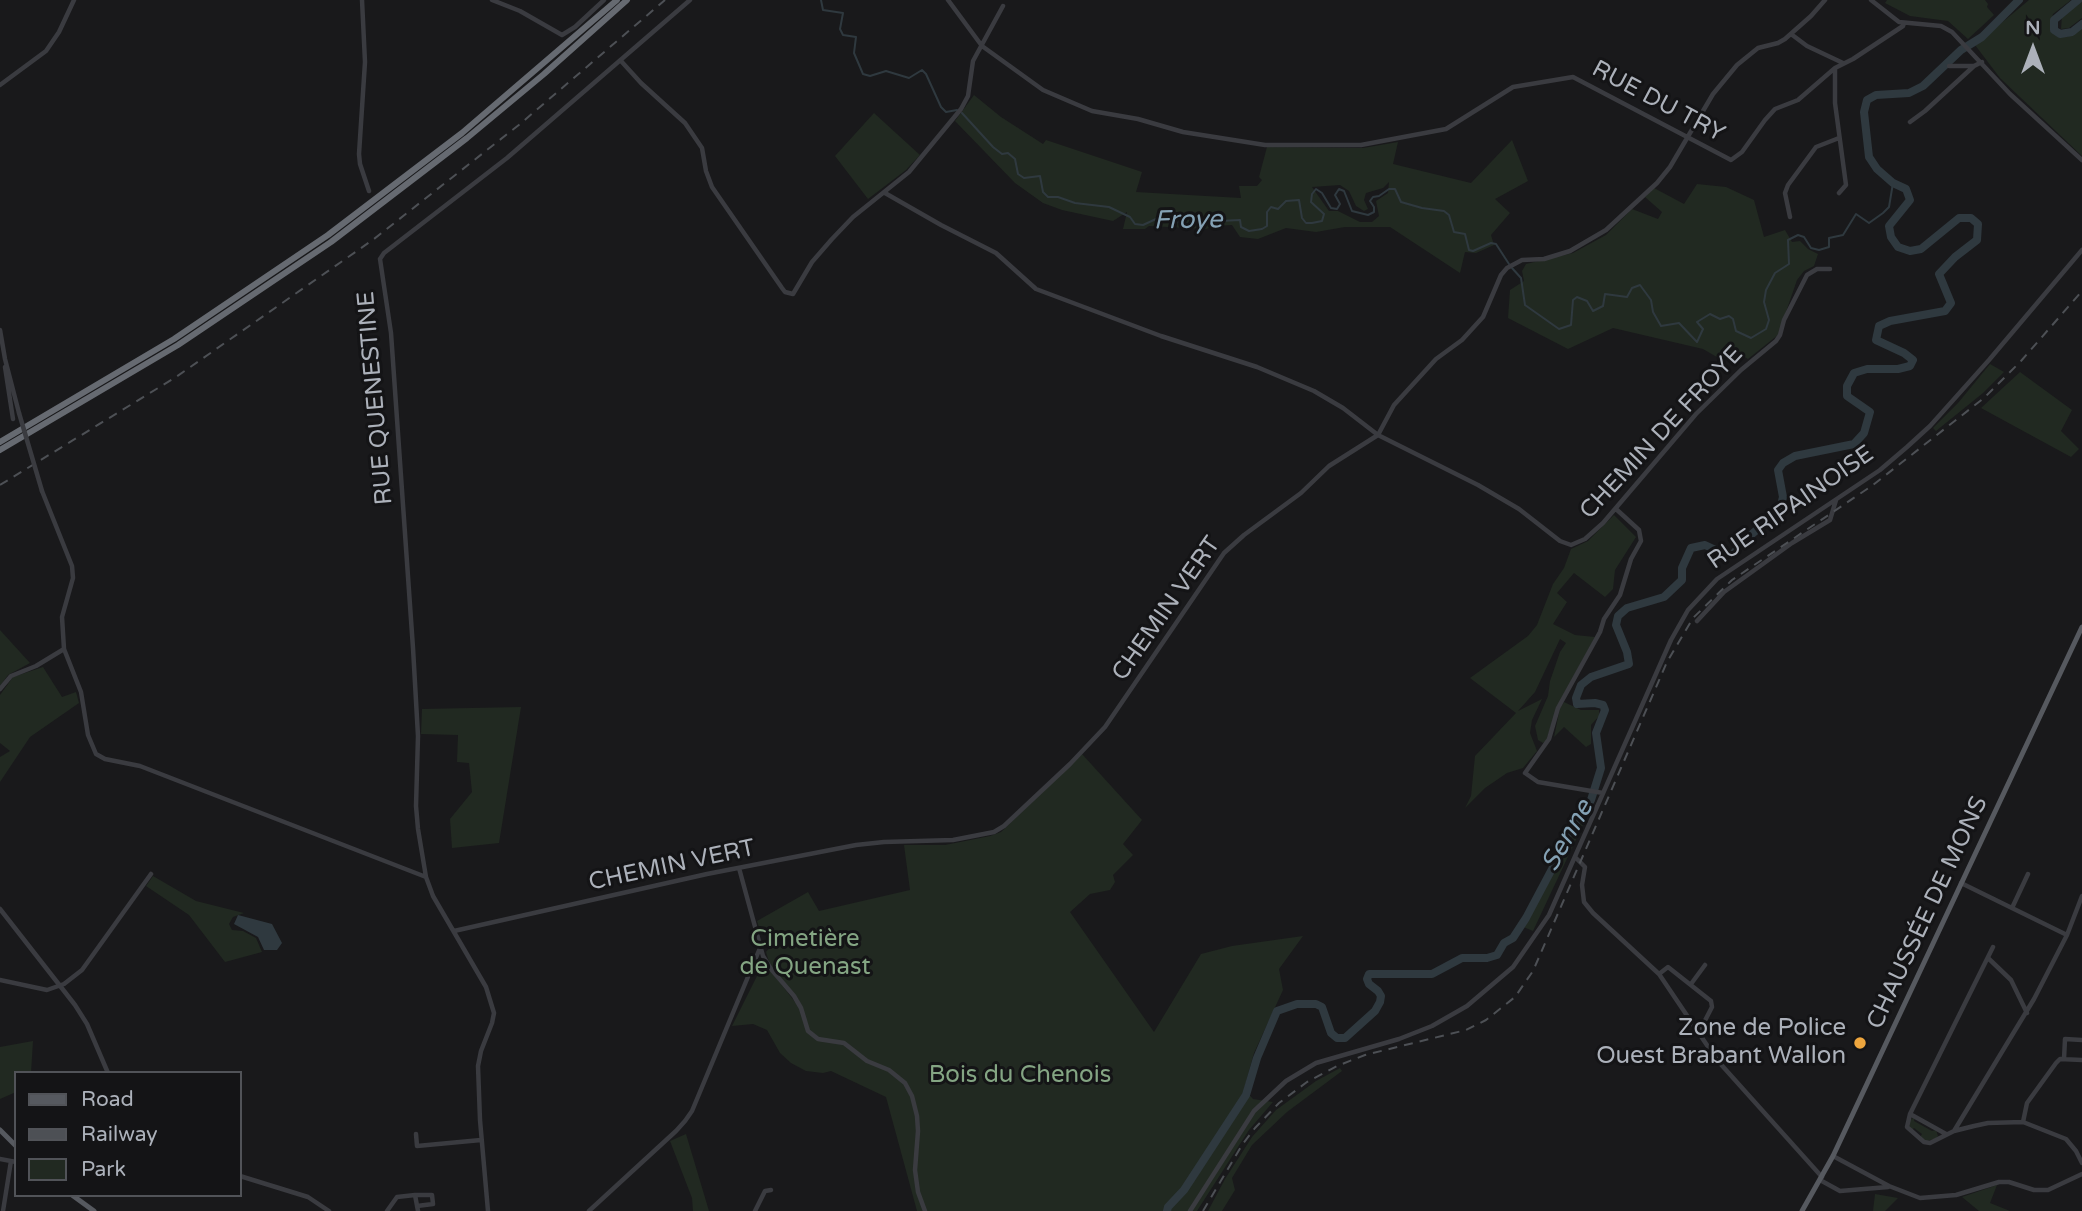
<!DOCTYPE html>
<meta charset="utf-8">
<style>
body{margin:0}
#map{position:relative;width:2082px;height:1211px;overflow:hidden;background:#19191b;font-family:"Varela Round",sans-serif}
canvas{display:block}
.legend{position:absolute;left:14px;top:1071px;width:228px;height:126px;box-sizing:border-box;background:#141416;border:2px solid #515358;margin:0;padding:9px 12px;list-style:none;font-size:21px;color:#acb1ba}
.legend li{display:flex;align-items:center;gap:14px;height:35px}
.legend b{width:35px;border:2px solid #515358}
.north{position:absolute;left:1998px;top:14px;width:70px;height:70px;-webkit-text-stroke:5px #141416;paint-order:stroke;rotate:0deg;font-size:19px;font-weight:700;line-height:28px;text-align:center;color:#acb1ba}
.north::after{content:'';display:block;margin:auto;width:24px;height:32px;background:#acb1ba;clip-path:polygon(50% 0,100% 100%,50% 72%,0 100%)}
</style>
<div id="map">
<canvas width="2082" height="1211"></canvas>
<ul class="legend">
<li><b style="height:9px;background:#56595f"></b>Road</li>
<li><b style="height:9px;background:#4d5055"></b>Railway</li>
<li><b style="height:19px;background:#212921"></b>Park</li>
</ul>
<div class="north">N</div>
</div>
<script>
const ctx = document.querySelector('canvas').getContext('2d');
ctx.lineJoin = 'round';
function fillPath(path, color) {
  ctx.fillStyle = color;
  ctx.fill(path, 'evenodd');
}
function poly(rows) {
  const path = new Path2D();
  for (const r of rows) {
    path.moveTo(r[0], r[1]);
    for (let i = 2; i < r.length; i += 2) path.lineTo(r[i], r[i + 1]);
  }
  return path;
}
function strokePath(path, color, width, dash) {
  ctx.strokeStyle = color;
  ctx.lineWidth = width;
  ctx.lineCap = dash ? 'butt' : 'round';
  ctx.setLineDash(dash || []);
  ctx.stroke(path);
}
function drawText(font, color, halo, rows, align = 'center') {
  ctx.font = font + ' "Varela Round",sans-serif';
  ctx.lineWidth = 6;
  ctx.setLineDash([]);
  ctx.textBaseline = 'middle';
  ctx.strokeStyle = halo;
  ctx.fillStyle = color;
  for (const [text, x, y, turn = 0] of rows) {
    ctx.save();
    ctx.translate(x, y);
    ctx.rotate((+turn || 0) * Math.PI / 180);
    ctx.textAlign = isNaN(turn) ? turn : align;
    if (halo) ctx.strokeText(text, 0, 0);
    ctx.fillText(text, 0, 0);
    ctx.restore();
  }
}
fillPath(poly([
 [1887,0,1985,0,1988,4,1987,7,1994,15,1968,39,1948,21,1910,16,1885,3],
 [2029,0,2071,0,2053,14,2050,29,2055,33,2067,37,2082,25,2082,156,2000,78,1975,45],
 [2080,0,2082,0,2082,18,2069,28,2061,29,2062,15],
 [974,95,1001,117,1043,144,1046,140,1142,172,1136,192,1241,198,1239,186,1257,186,1262,180,1259,177,1267,147,1363,148,1398,142,1393,164,1471,183,1512,140,1528,181,1495,199,1510,213,1491,235,1494,245,1476,253,1465,252,1460,273,1390,227,1345,227,1316,232,1286,228,1258,239,1240,237,1232,225,1215,226,1206,229,1149,226,1145,229,1123,229,1127,212,1113,221,1062,210,1043,203,1015,183,955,121],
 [1389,182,1388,193,1376,201,1379,216,1372,222,1360,222,1338,211,1329,211,1312,187,1340,185,1349,191,1356,206,1364,211,1368,209,1364,200,1366,193,1383,188],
 [874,113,920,155,906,170,868,199,835,156],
 [1697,184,1726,187,1754,200,1764,237,1785,230,1792,242,1800,241,1808,249,1818,254,1814,266,1804,271,1797,280,1778,335,1748,359,1733,350,1726,352,1722,360,1703,349,1613,328,1568,349,1508,318,1510,290,1524,281,1522,271,1526,264,1573,253,1606,235,1632,209,1658,219,1662,212,1645,197,1654,188,1684,204],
 [1990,364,2004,372,1983,393,1936,431,1933,428,1958,403],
 [2020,372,2072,410,2061,431,2079,449,2071,457,1981,408],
 [1614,515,1636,537,1615,570,1613,589,1605,597,1574,573,1557,593,1567,602,1553,624,1575,635,1595,637,1558,705,1546,741,1543,743,1538,740,1535,726,1548,696,1550,681,1560,652,1566,643,1560,639,1535,692,1518,711,1542,699,1532,720,1530,733,1537,751,1523,768,1507,773,1485,788,1465,808,1471,796,1475,756,1516,713,1470,678,1528,636,1537,625,1553,584,1564,568,1571,549,1588,541],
 [0,630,30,663,8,675,0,686],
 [43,667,62,697,76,692,79,703,30,737,0,782,0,757,10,751,0,743,0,695,13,677],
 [1564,702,1581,710,1599,710,1599,716,1591,725,1591,744,1586,747,1564,727,1554,737,1560,708],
 [521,707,499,843,452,848,450,819,472,792,469,763,457,762,458,735,421,734,422,709],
 [1082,754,1142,820,1123,844,1133,855,1113,875,1115,882,1110,890,1090,894,1070,912,1154,1032,1201,954,1232,946,1303,936,1279,969,1283,990,1254,1053,1244,1089,1253,1099,1273,1102,1249,1130,1197,1211,917,1211,886,1097,831,1071,823,1073,806,1071,791,1063,780,1053,767,1030,753,1024,732,1026,764,962,795,1002,799,1000,770,965,766,952,771,946,771,940,765,932,761,933,757,921,808,892,819,911,910,890,904,845,945,845,990,836,1001,832],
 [1588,814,1533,931,1521,926,1566,840],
 [153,876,196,901,244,913,233,917,229,924,232,930,243,931,256,938,262,952,225,962,189,915,146,886],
 [33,1041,31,1073,16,1073,16,1092,0,1099,0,1047],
 [1340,1068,1342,1071,1287,1112,1252,1145,1232,1178,1235,1190,1222,1211,1208,1211,1225,1179,1252,1137,1276,1110,1316,1081],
 [1913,1118,1915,1118,1914,1121,1932,1131,1936,1130,1938,1136,1935,1139,1926,1141,1920,1137,1922,1134,1914,1128,1912,1130,1909,1128,1910,1120],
 [686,1134,709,1211,693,1211,692,1198,670,1141],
 [1997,1185,1990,1203,2010,1211,1979,1211,1962,1197],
 [1875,1194,1898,1198,1885,1211,1873,1211]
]), '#212921');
fillPath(poly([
 [238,915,272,924,282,943,277,950,264,950,258,937,234,924]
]), '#2f393f');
strokePath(poly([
 [821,0,823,10,843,13,840,29,843,35,856,37,854,53,863,74,870,76,886,71,909,78,922,70,926,74,941,107,946,112,957,110],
 [962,113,993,147,1002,154,1008,153,1015,159,1018,174,1024,178,1040,176,1043,192,1048,197,1058,197,1075,203,1109,207,1130,217,1135,224,1143,225,1156,219,1189,224,1199,219,1205,225,1210,221,1209,217,1214,216,1219,221,1240,220,1241,227,1249,231,1262,229,1267,226,1267,212,1271,207,1278,209,1286,201,1299,200,1302,218,1306,223,1312,223,1322,221,1324,214,1311,202,1312,194,1316,189,1322,193,1331,208,1337,209,1340,204,1335,195,1339,189,1344,191,1352,211,1368,215,1374,212,1374,207,1370,201,1373,197,1379,196,1389,189,1395,189,1401,202,1422,208,1444,211,1449,215,1454,232,1465,234,1469,250,1473,251,1491,243,1496,244,1509,264],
 [1512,268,1521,278,1525,305,1559,329,1571,325,1573,300,1577,297,1587,301,1593,311,1603,306,1605,294,1627,297,1632,288,1640,285,1651,300,1653,312,1661,326,1679,323,1697,342,1703,329,1697,322,1710,314,1720,319,1729,316,1733,319,1736,331,1751,338,1766,329,1769,320,1764,302,1766,290,1775,273,1789,264,1788,240,1798,235,1804,237,1811,248,1819,250,1829,247,1829,238,1843,235,1856,214,1869,223,1883,213,1889,207,1893,183]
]), '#2f393f', 2);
strokePath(poly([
 [2078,0,2054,20,2054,30,2060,34,2072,32,2082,24],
 [1167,1211,1168,1207,1184,1190,1246,1095,1257,1058,1277,1011,1297,1004,1316,1004,1322,1007,1331,1033,1337,1038,1345,1038,1375,1011,1380,1002,1381,996,1378,991,1369,984,1367,979,1369,974,1432,974,1462,958,1487,958,1497,955,1504,943,1513,938,1526,918,1552,869,1565,839,1591,800,1601,768,1596,733,1605,710,1603,705,1595,703,1577,704,1576,698,1581,685,1591,677,1629,664,1627,652,1616,625,1618,616,1627,608,1664,597,1682,580,1682,568,1691,548,1705,545,1724,554,1733,554,1743,542,1777,512,1781,505,1783,497,1778,470,1783,463,1795,456,1854,444,1864,433,1870,412,1847,396,1847,386,1854,373,1867,369,1898,369,1910,366,1913,360,1904,353,1876,340,1879,326,1890,321,1945,311,1951,303,1939,274,1955,257,1977,240,1978,224,1971,218,1959,218,1921,249,1910,251,1898,247,1891,237,1889,226,1910,200,1906,189,1893,183,1877,169,1869,157,1864,112,1867,100,1876,95,1909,93,1923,86,1961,50,1982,37,2019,0]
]), '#2f393f', 8);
strokePath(poly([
 [362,0,365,62,359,154,360,164,369,191],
 [492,0,520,11,562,35,575,27,604,0],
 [948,0,982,46,1043,90,1092,111,1138,119,1183,132,1265,145,1361,145,1446,129,1513,87,1573,77,1731,160,1742,152,1765,120,1775,109,1798,100,1835,68,1853,59,1903,26,1904,23],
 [1871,0,1899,22,1941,26,1952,32,2010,94,2082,160],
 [1791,34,1807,46,1843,63],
 [621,61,641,83,685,123,702,148,706,171,712,187,782,288,785,292,793,294,812,262,832,239,853,217,909,172,961,109,968,96,973,61,1003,6],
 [1949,66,1973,66],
 [1835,69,1835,103,1846,185,1839,193],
 [0,85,46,51,59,32,74,0],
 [1910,122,1925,111,1974,66,1982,62],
 [885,193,941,225,996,253,1036,289,1044,292,1161,336,1257,367,1314,391,1343,408,1378,435,1478,485,1519,509,1560,541,1571,545,1585,539,1603,523,1696,414,1741,370,1776,341,1780,335,1784,320,1807,275,1817,269,1830,269],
 [1790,217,1785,193,1788,185,1816,147,1839,138],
 [0,330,5,359,19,413],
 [5,367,13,419],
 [42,491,72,566,73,578,62,617,64,649,81,692,88,735,96,754,105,759,140,766,426,877],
 [1697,621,1724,592,1792,543,1830,520,1836,500],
 [0,689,11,676,36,666,64,649],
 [1603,793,1538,782,1525,773,1549,739,1558,708,1600,632,1604,619,1620,595,1631,559,1641,541,1639,530,1616,509],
 [1575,857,1585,867,1582,885,1584,902,1593,913,1659,974,1717,1060,1822,1177],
 [739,868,763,956,771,969,794,996,801,1008,808,1031,818,1039,844,1043,867,1061,889,1070,905,1083,912,1096,917,1116,918,1131,915,1170,918,1192,925,1211],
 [1961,883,2067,935],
 [2012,908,2028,874],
 [0,909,75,1005,87,1024,108,1073],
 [454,931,707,874,856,845,884,842,953,840,994,832,1004,826,1070,764,1105,727,1224,553,1244,535,1301,493,1329,466,1378,435,1394,405,1436,359,1462,340,1483,317,1501,275,1507,268,1522,260,1544,259,1570,251,1606,230,1657,183,1670,167,1713,94,1737,65,1758,48,1778,43,1785,39,1811,16,1825,0],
 [1993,947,1910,1114,1907,1127,1924,1142,1930,1143,1954,1131,1974,1126,1988,1123,2023,1122,2066,1139,2076,1151,2082,1163],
 [1988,958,2011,980,2027,1013],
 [1659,974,1668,967,1711,1001,1712,1007,1698,1034],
 [0,980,47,990,64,984,82,970,151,874],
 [1691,984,1705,965],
 [2064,1059,2065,1039,2082,1040],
 [1910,1114,1946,1134],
 [2023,1122,2027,1103,2056,1063,2060,1059,2082,1060],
 [1954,1131,2034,999,2067,935,2082,896],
 [416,1134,417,1146,481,1140],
 [1833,1156,1889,1186,1920,1198,1956,1195,1999,1182,2009,1182,2034,1190,2048,1190,2082,1174],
 [0,1159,16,1162],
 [240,1176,308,1197,329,1211],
 [1820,1180,1840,1191,1888,1187],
 [415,1195,432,1195,433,1204,417,1206],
 [3,1211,11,1161],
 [387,1211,397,1197,415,1195,418,1211],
 [488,1211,480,1120,478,1066,481,1051,492,1023,494,1013,486,987,433,896,426,877,418,829,416,806,418,736,413,648,391,333,380,259,384,253,507,158,690,0],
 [589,1211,676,1131,685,1121,692,1111,760,948],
 [755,1211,765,1191,771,1190],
 [1190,1211,1254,1111,1286,1081,1316,1063,1399,1039,1432,1026,1467,1006,1513,967,1549,915,1671,640,1688,610,1717,579,1880,470,1907,447,1930,426,1989,360,2082,250]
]), '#3a3b40', 4.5);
strokePath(poly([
 [0,1130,16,1146],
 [72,1195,94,1211],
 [1802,1211,1833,1156,2082,627]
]), '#56595f', 5);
strokePath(poly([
 [0,442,174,339,328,235,462,133,617,0],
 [0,450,178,345,331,242,467,138,544,74,627,0]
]), '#666a71', 6);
strokePath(poly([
 [0,485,176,377,374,239,520,124,665,0],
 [1203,1211,1242,1145,1255,1128,1279,1103,1307,1082,1337,1066,1365,1055,1466,1030,1486,1020,1515,997,1533,971,1667,662,1693,618,1732,580,1873,485,1984,398,2021,361,2082,291]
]), '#4d5055', 2, [9, 7]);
strokePath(poly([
 [19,413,42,491]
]), '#3a3b40', 4.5);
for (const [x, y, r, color] of [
 [1860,1043,7,"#eea63e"]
]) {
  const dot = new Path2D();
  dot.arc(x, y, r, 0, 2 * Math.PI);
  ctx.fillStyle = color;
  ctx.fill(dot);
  strokePath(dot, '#141416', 2.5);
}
drawText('24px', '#acb1ba', '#141416', [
 ["RUE DU TRY",1658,102,28],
 ["RUE QUENESTINE",376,398,-95],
 ["CHEMIN DE FROYE",1662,433,-47],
 ["RUE RIPAINOISE",1791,508,-35],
 ["CHEMIN VERT",1167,609,-55],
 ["CHEMIN VERT",672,866,-12],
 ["CHAUSSÉE DE MONS",1928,913,-65]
]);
drawText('24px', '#84a583', '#141416', [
 ["Cimetière",805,940],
 ["de Quenast",805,968],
 ["Bois du Chenois",1020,1076]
]);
drawText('24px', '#acb1ba', '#141416', [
 ["Zone de Police",1846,1029],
 ["Ouest Brabant Wallon",1846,1057]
], 'right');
drawText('italic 26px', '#84a1b4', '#141416', [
 ["Froye",1188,221,-1],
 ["Senne",1568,836,-60]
]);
</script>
